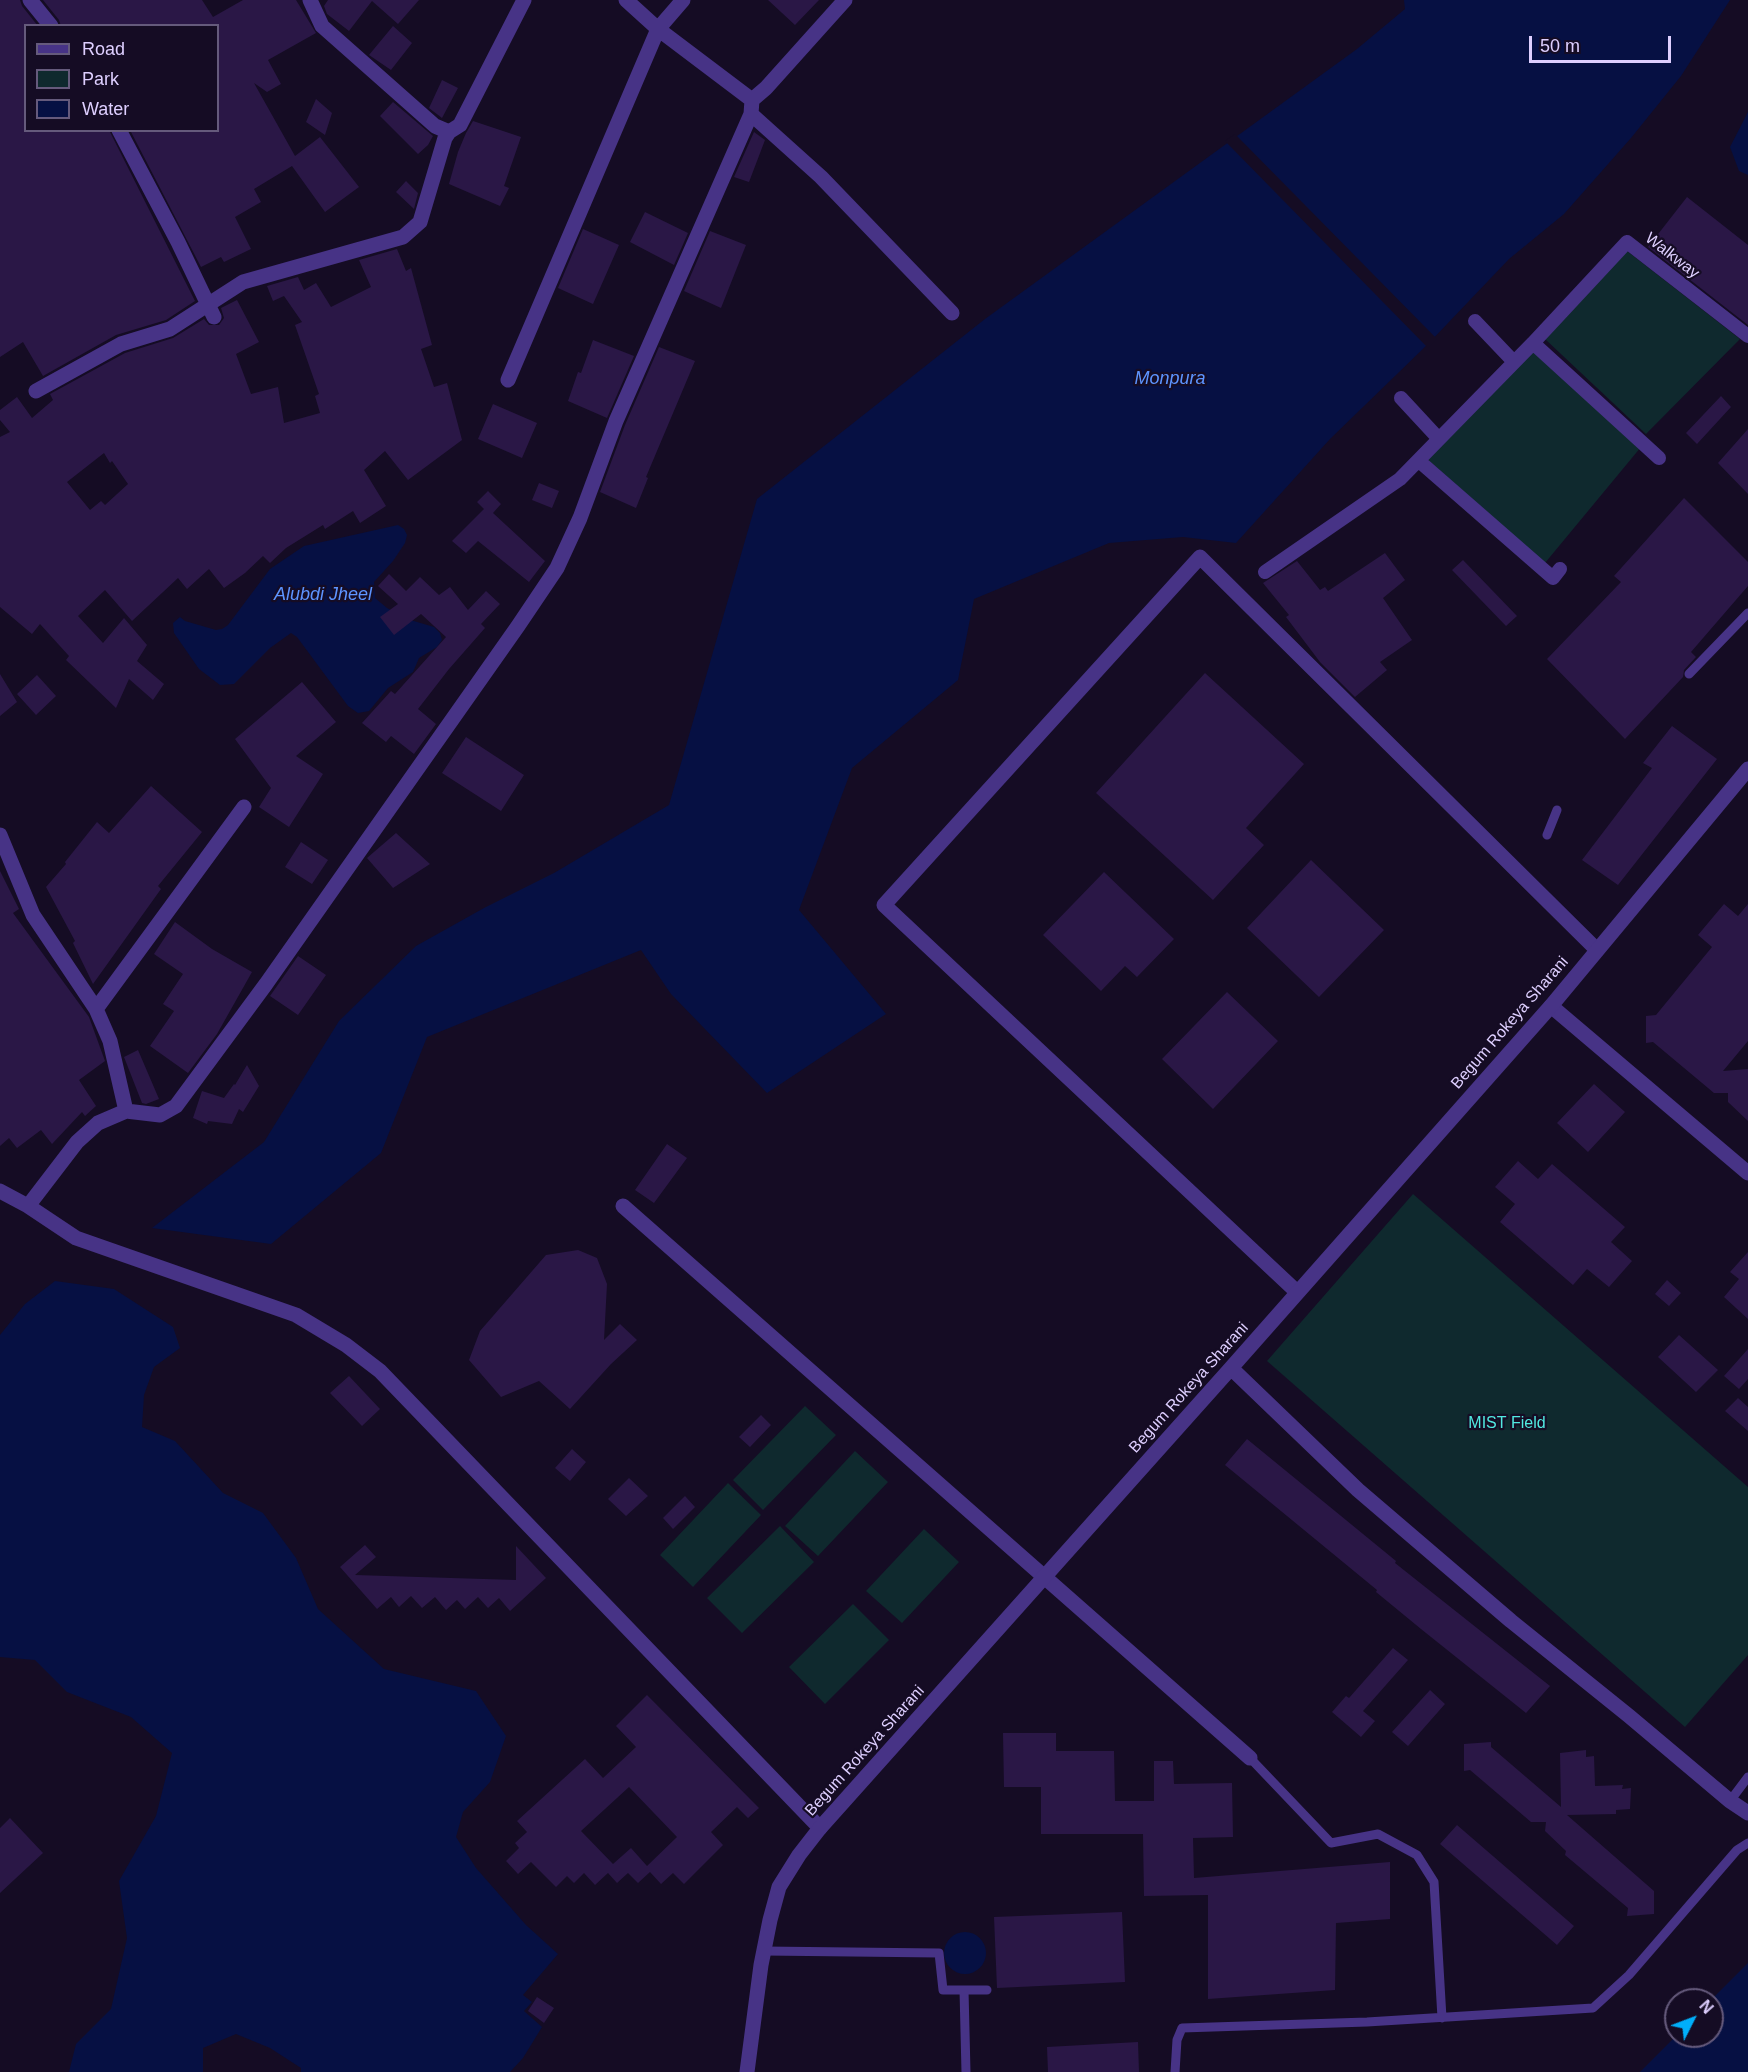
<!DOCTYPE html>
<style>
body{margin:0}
#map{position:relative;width:1748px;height:2072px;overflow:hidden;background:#150c24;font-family:Arial,sans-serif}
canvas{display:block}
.legend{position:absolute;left:24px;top:24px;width:195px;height:108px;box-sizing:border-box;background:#150c24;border:2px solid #655a7c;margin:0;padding:8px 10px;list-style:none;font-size:18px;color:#decfff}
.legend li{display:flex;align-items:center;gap:12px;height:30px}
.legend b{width:30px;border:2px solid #655a7c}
.north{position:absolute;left:1664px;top:1988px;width:60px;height:60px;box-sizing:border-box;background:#150c24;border:2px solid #655a7c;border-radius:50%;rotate:48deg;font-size:16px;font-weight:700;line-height:24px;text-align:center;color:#decfff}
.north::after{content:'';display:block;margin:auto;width:21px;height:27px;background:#00affa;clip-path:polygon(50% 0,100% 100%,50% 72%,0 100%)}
.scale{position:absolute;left:1529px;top:36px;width:142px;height:27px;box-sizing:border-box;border:3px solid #decfff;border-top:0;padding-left:8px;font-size:18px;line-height:21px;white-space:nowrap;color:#decfff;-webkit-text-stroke:4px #150c24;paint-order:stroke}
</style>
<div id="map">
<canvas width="1748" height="2072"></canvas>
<ul class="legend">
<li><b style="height:8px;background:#473386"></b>Road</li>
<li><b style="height:16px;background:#0f292e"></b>Park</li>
<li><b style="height:16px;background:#061043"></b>Water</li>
</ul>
<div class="north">N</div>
<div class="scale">50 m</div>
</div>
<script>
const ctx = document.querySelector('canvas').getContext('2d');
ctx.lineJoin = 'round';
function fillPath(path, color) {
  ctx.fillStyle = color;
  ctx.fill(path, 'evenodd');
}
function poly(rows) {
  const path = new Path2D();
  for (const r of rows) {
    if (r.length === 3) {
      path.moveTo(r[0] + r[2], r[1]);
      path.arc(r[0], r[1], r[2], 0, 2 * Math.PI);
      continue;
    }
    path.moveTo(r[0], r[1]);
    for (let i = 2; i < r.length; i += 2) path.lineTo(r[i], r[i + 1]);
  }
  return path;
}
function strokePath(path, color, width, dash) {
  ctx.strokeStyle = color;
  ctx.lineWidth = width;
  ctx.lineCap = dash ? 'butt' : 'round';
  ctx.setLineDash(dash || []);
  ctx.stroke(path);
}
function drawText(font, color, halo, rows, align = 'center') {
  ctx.font = font + ' Arial,sans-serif';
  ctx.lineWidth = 4.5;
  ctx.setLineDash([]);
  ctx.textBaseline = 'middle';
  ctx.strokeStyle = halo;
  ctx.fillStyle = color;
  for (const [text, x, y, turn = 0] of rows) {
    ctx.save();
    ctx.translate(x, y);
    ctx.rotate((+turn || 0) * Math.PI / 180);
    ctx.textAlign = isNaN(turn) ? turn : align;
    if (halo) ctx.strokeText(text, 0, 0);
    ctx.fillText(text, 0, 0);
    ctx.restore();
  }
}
fillPath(poly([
 [1627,251,1740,339,1646,434,1545,339],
 [1532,351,1641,447,1545,563,1427,459],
 [1413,1194,1748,1487,1748,1655,1685,1727,1267,1361],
 [805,1406,836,1435,763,1510,733,1480],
 [855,1451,888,1482,818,1556,785,1526],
 [728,1483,761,1515,693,1587,660,1555],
 [780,1526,814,1562,742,1633,707,1598],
 [924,1529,959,1562,902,1623,866,1591],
 [853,1604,889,1640,825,1704,789,1667]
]), '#0f292e');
fillPath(poly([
 [1404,0,1730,0,1681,76,1631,138,1564,214,1509,259,1428,344,1330,439,1236,543,1183,537,1109,543,974,599,958,680,852,768,799,910,886,1014,767,1093,671,994,641,950,427,1037,381,1153,271,1244,152,1228,264,1142,339,1021,416,946,484,908,554,873,669,805,757,499,985,319,1357,49,1405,9],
 [1748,112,1748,175,1739,171,1730,147],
 [398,525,404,529,407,535,405,543,393,561,374,582,375,598,387,608,407,619,434,627,440,633,442,640,437,647,419,658,413,672,388,688,369,711,358,713,348,706,297,637,291,633,270,648,234,684,220,685,199,669,174,633,173,623,180,617,185,621,216,630,222,629,228,625,270,569,304,546],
 [55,1281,114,1289,173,1327,180,1348,154,1367,144,1395,142,1427,175,1441,223,1493,263,1513,296,1558,318,1609,384,1669,476,1691,506,1736,490,1782,463,1812,456,1837,476,1868,526,1925,558,1954,523,1995,532,2002,524,2011,542,2027,523,2058,510,2072,301,2072,301,2068,270,2048,236,2034,203,2048,203,2072,69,2072,76,2044,111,2009,127,1938,119,1881,156,1816,172,1753,131,1717,67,1692,35,1660,0,1657,0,1335,25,1304],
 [965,1953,21],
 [1748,1963,1748,2072,1640,2072,1676,2036,1712,2036,1711,2000]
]), '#061043');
fillPath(poly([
 [1235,134,1437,339,1428,348,1225,141]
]), '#150c24');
fillPath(poly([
 [0,0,20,0,22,6,38,26,26,26,26,130,109,130,195,301,166,320,116,335,43,376,23,342,0,357],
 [43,0,202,0,213,17,243,0,296,0,316,33,268,60,281,84,267,92,254,83,295,156,320,137,359,187,325,212,292,166,254,189,261,202,235,217,251,249,224,262,221,257,201,267,130,130,218,130,218,26,61,26,59,20],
 [328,0,419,0,398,24,372,1,349,31,327,14,324,6],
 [768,0,819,0,795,25],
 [393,26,412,43,391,70,369,55],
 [442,80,458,88,442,118,429,108],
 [316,99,332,113,325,135,306,122],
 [393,102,433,136,428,145,418,154,380,116],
 [473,121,521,137,504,186,509,188,500,206,449,184,458,152,466,133],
 [754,132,765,140,749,182,734,177],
 [406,181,418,193,414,209,396,192],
 [1687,197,1748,245,1748,325,1648,247],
 [645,212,688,233,674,265,630,242],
 [583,229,619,245,593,304,558,288],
 [710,231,746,245,721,308,684,291],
 [397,249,406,271,411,268,432,345,421,349,434,387,447,383,462,440,408,480,385,451,364,470,386,506,360,523,353,511,325,529,323,525,286,548,270,563,263,556,245,573,224,588,209,569,187,589,178,578,132,621,105,590,78,616,103,643,124,618,147,645,137,661,164,684,153,700,129,679,116,708,66,660,69,656,40,624,32,634,0,607,0,437,10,432,0,420,0,410,17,397,32,418,53,400,50,394,125,353,173,338,204,319,209,325,219,325,224,318,221,308,237,300,259,342,236,354,251,394,278,387,284,423,320,413,315,396,319,394,295,325,302,322,284,296,273,301,267,286,298,277,304,290,316,283,331,307,371,287,359,260],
 [104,453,110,463,112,461,128,484,105,505,101,501,90,510,67,482],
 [593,340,634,356,607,418,568,401,578,372,581,373],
 [659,347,695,361,646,477,648,478,636,508,600,492,625,425],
 [1721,396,1731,407,1697,444,1686,433],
 [493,404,537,423,522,458,478,439],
 [1748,429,1748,494,1718,463],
 [539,483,559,491,552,508,532,500],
 [488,491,501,504,493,513,545,561,529,582,478,541,466,553,452,541,484,509,477,502],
 [1684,498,1748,562,1748,586,1691,652,1696,657,1684,670,1683,677,1625,739,1547,659,1621,582,1614,576],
 [1385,553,1405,580,1383,598,1412,640,1380,662,1387,670,1355,697,1320,662,1286,617,1289,615,1263,583,1297,561,1320,590,1325,587,1328,591],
 [1463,560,1517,616,1506,626,1452,570],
 [389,574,406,591,420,577,439,595,450,587,468,610,486,591,500,604,481,624,485,628,449,669,418,709,436,724,414,754,391,736,386,742,362,723,391,691,395,694,446,637,421,614,394,635,380,617,398,604,378,586],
 [1205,673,1304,764,1246,828,1264,845,1213,900,1096,793],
 [0,674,17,702,0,716],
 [37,675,56,696,36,715,17,694],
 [302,682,336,722,296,756,323,774,289,827,259,807,271,788,235,739],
 [1672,726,1717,759,1618,885,1582,860,1652,768,1643,763],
 [466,737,524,775,501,811,442,773],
 [151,786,202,832,158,886,161,889,93,984,73,943,75,941,46,887,66,864,65,862,97,822,109,833],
 [396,833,430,864,393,888,367,858],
 [301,842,328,860,312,884,285,867],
 [1311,860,1384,930,1319,997,1247,928],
 [0,871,19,909,13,913,89,1017,105,1061,79,1080,96,1106,85,1116,82,1112,52,1144,41,1130,17,1148,9,1138,0,1146],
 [1104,872,1174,939,1137,977,1125,966,1101,991,1043,935],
 [1724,904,1738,916,1748,904,1748,1041,1723,1071,1748,1069,1748,1121,1728,1102,1728,1093,1714,1093,1653,1042,1646,1043,1646,1016,1656,1015,1712,947,1698,935],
 [175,922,212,949,252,972,217,1034,188,1073,150,1046,174,1011,163,1004,183,974,154,954],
 [298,956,326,975,298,1015,270,996],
 [1227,992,1278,1041,1213,1109,1162,1059],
 [138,1050,159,1099,146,1104,142,1103,124,1057],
 [247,1065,259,1086,243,1112,239,1109,232,1124,208,1121,207,1124,193,1118,202,1091,224,1098,234,1084,235,1085],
 [1594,1084,1625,1112,1588,1152,1557,1123],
 [667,1144,687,1158,654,1203,635,1190],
 [1518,1161,1538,1179,1552,1164,1625,1227,1611,1242,1632,1261,1609,1287,1587,1269,1573,1285,1500,1222,1515,1204,1495,1187],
 [578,1250,597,1258,607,1284,604,1340,620,1324,637,1340,611,1364,570,1409,539,1381,501,1397,469,1360,480,1331,546,1255],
 [1748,1252,1748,1319,1724,1297,1739,1279,1730,1272],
 [1667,1280,1681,1293,1669,1306,1655,1294],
 [1679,1335,1718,1370,1696,1392,1658,1357],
 [1748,1349,1748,1379,1739,1389,1724,1376],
 [349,1376,380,1409,362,1426,330,1393],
 [1738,1398,1748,1407,1748,1431,1725,1411],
 [761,1415,771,1425,750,1447,739,1437],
 [1247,1439,1396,1561,1395,1563,1550,1686,1526,1713,1421,1629,1376,1592,1377,1590,1225,1465],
 [572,1449,586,1462,570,1481,555,1468],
 [629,1478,648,1496,626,1516,608,1499],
 [685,1496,695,1507,673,1529,663,1518],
 [365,1545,376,1557,355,1575,516,1580,516,1546,546,1578,510,1611,499,1598,488,1608,478,1597,465,1609,457,1600,446,1610,435,1597,422,1608,411,1596,399,1607,391,1597,377,1609,340,1567],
 [1393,1648,1408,1660,1363,1711,1375,1721,1361,1737,1332,1712,1346,1696,1349,1698],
 [1430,1690,1445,1704,1408,1746,1392,1732],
 [647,1695,759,1808,748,1818,737,1807,711,1832,723,1845,684,1884,673,1873,661,1884,650,1872,638,1883,628,1873,617,1883,608,1873,595,1885,584,1873,574,1883,567,1876,556,1887,531,1862,518,1874,506,1861,519,1848,515,1843,527,1832,517,1821,585,1759,603,1778,636,1747,616,1726],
 [629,1787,677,1837,647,1866,631,1848,613,1864,581,1831],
 [1003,1733,1056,1733,1056,1751,1114,1751,1115,1801,1154,1801,1154,1761,1173,1761,1174,1784,1232,1783,1233,1837,1193,1838,1194,1878,1390,1862,1390,1919,1336,1923,1335,1990,1208,1999,1208,1895,1144,1896,1143,1834,1041,1834,1041,1787,1004,1787],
 [1491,1742,1491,1747,1561,1807,1560,1753,1586,1750,1586,1757,1594,1756,1595,1786,1623,1785,1622,1789,1631,1788,1630,1809,1616,1810,1616,1814,1567,1815,1654,1891,1654,1914,1627,1916,1628,1908,1565,1855,1566,1851,1545,1831,1546,1822,1531,1822,1470,1770,1464,1771,1464,1744],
 [10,1818,43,1853,0,1893,0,1828],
 [1457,1825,1574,1926,1557,1945,1440,1844],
 [1122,1912,1125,1982,997,1988,994,1917],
 [537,1997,554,2008,544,2023,528,2011],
 [1138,2042,1139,2072,1048,2072,1047,2047]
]), '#2a1746');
strokePath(poly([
 [1689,674,1748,613],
 [1547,835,1557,810],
 [1250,1758,1331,1843,1378,1834,1417,1855,1434,1882,1442,2018],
 [1730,1801,1748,1777],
 [764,1951,939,1953,943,1990,987,1990],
 [964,1990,966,2072],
 [1175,2072,1177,2040,1182,2028,1367,2022,1593,2008,1629,1975,1737,1850,1748,1843]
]), '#473386', 9);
strokePath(poly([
 [1475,321,1514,362],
 [1533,343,1627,242,1748,336],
 [1401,398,1439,439],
 [1419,461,1553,578,1560,569],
 [1265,572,1400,479,1533,343,1659,458]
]), '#473386', 14);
strokePath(poly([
 [30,0,51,26],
 [310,0,322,26,435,126,449,132],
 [626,0,658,29,752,100],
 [751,114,821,177,952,313],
 [119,130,178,242,214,317],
 [508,380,658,29,683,0],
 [36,391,121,344,170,329,243,282,403,237,420,222,445,138,449,132,460,125,524,0],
 [0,835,33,915,96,1009,110,1041,126,1111],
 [1551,1006,1748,1173],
 [96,1009,244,807],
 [0,1191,28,1206,76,1238,296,1315,346,1345,380,1371,820,1828],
 [28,1206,77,1142,98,1123,126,1111,160,1115,176,1106,266,984,518,626,557,568,580,518,616,421,751,114,752,100,766,88,845,0],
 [623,1206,1250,1758],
 [1297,1292,884,905,1200,557,1597,950]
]), '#473386', 15);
strokePath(poly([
 [1231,1368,1358,1490,1511,1621,1629,1716,1730,1801,1748,1813],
 [747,2072,761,1965,770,1920,779,1887,799,1855,820,1828,1231,1368,1551,1006,1748,769]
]), '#473386', 15);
drawText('16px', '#decfff', '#150c24', [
 ["Walkway",1672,256,38],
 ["Begum Rokeya Sharani",1510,1023,-49],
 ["Begum Rokeya Sharani",1189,1388,-48],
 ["Begum Rokeya Sharani",865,1751,-48]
]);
drawText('16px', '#51e8e1', '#150c24', [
 ["MIST Field",1507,1424]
]);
drawText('italic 18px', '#5d94ff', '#150c24', [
 ["Monpura",1170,379],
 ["Alubdi Jheel",323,595]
]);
</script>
